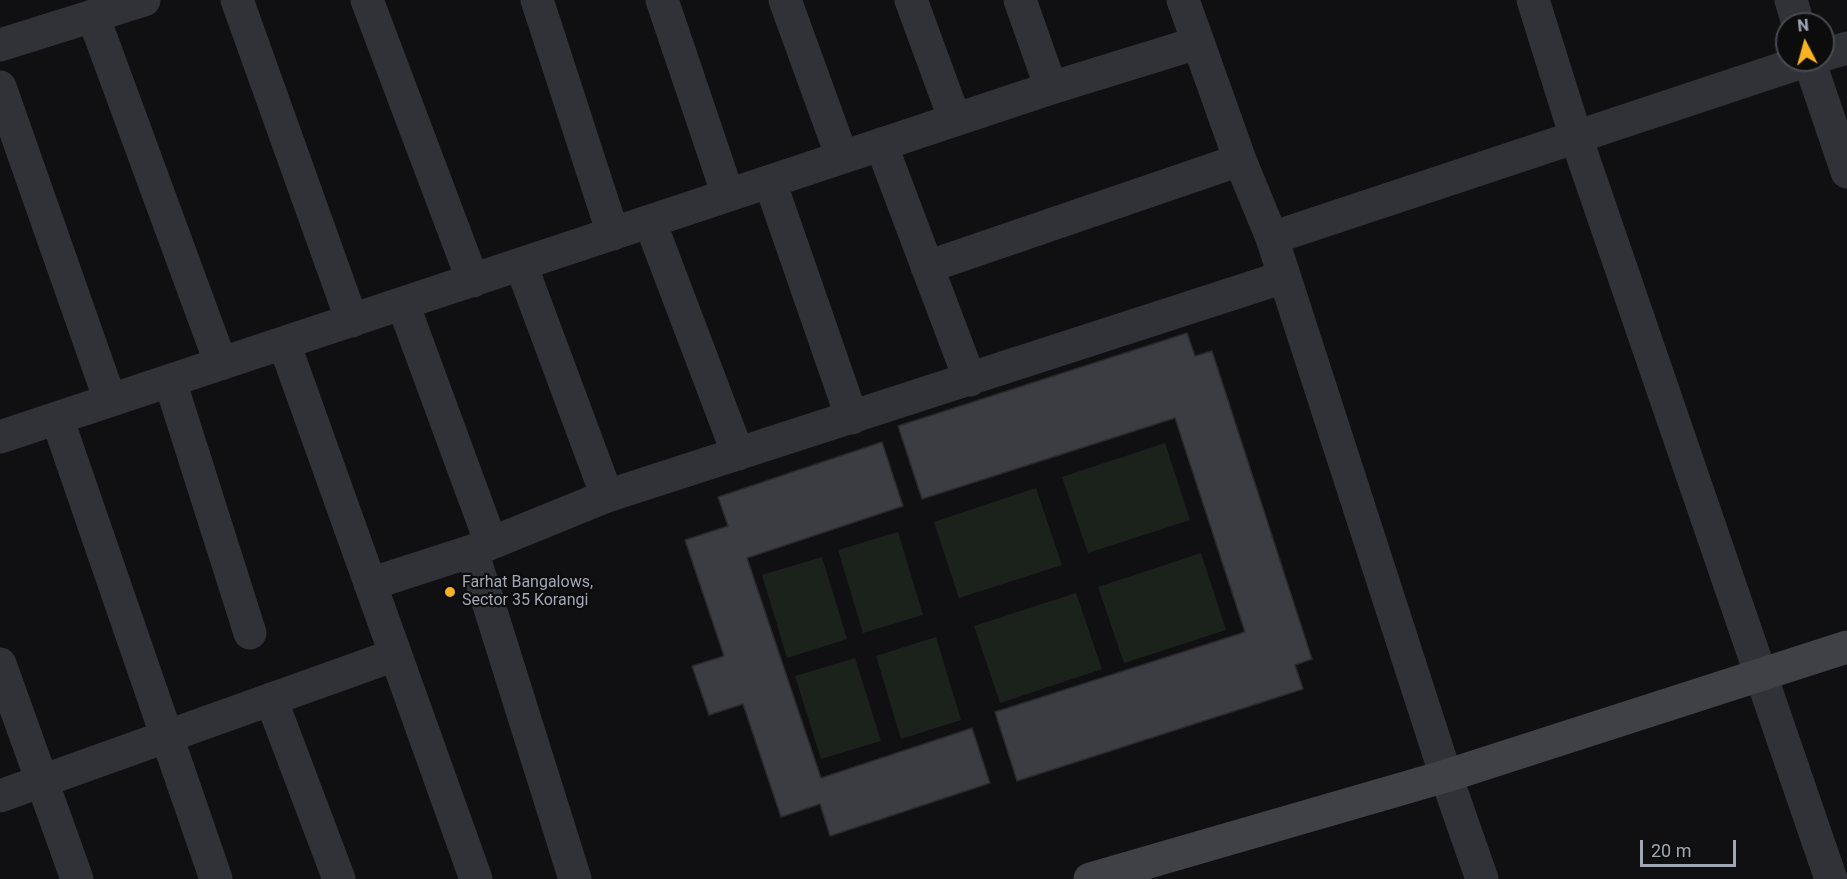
<!DOCTYPE html>
<style>
body{margin:0}
#map{position:relative;width:1847px;height:879px;overflow:hidden;background:#101012;font-family:Roboto,sans-serif}
canvas{display:block}
.north{position:absolute;left:1775px;top:12px;width:60px;height:60px;box-sizing:border-box;background:#0c0c0d;border:2px solid #484a50;border-radius:50%;rotate:354deg;font-size:16px;font-weight:700;line-height:24px;text-align:center;color:#a1a7b4}
.north::after{content:'';display:block;margin:auto;width:21px;height:27px;background:#f9b221;clip-path:polygon(50% 0,100% 100%,50% 72%,0 100%)}
.scale{position:absolute;left:1640px;top:840px;width:96px;height:27px;box-sizing:border-box;border:3px solid #a1a7b4;border-top:0;padding-left:8px;font-size:18px;line-height:21px;white-space:nowrap;color:#a1a7b4;-webkit-text-stroke:4px #0c0c0d;paint-order:stroke}
</style>
<div id="map">
<canvas width="1847" height="879"></canvas>
<div class="north">N</div>
<div class="scale">20 m</div>
</div>
<script>
const ctx = document.querySelector('canvas').getContext('2d');
ctx.lineJoin = 'round';
function fillPath(path, color) {
  ctx.fillStyle = color;
  ctx.fill(path, 'evenodd');
}
function poly(rows) {
  const path = new Path2D();
  for (const r of rows) {
    path.moveTo(r[0], r[1]);
    for (let i = 2; i < r.length; i += 2) path.lineTo(r[i], r[i + 1]);
  }
  return path;
}
function strokePath(path, color, width, dash) {
  ctx.strokeStyle = color;
  ctx.lineWidth = width;
  ctx.lineCap = dash ? 'butt' : 'round';
  ctx.setLineDash(dash || []);
  ctx.stroke(path);
}
function drawText(font, color, halo, rows, align = 'center') {
  ctx.font = font + ' Roboto,sans-serif';
  ctx.lineWidth = 4.5;
  ctx.setLineDash([]);
  ctx.textBaseline = 'middle';
  ctx.strokeStyle = halo;
  ctx.fillStyle = color;
  for (const [text, x, y, turn = 0] of rows) {
    ctx.save();
    ctx.translate(x, y);
    ctx.rotate((+turn || 0) * Math.PI / 180);
    ctx.textAlign = isNaN(turn) ? turn : align;
    if (halo) ctx.strokeText(text, 0, 0);
    ctx.fillText(text, 0, 0);
    ctx.restore();
  }
}
fillPath(poly([
 [1165,443,1190,520,1088,553,1062,477],
 [1036,488,1062,565,959,598,934,522],
 [898,532,923,615,863,633,838,550],
 [1201,553,1226,630,1124,663,1098,587],
 [822,557,847,639,787,658,762,575],
 [1076,593,1102,669,1000,703,974,626],
 [936,637,961,720,901,739,876,656],
 [855,658,881,741,821,759,795,676]
]), '#1b221c');
const building = poly([
 [1187,333,1195,356,1212,351,1312,659,1295,665,1303,689,1017,781,995,712,1245,632,1175,418,922,499,898,426,1187,333],
 [882,442,903,506,747,558,821,778,972,728,990,783,830,836,820,804,781,817,743,704,709,715,692,666,724,656,685,540,728,526,718,497,882,442]
]);
fillPath(building, '#3c3d42');
strokePath(building, '#2a2a2e', 1.5);
strokePath(poly([
 [237,0,352,321],
 [367,0,473,281],
 [537,0,613,234],
 [662,0,728,195],
 [785,0,842,157],
 [911,0,955,120],
 [1020,0,1051,88],
 [1183,0,1240,160,1272,238,1446,776,1482,879],
 [1533,0,1576,137,1831,879],
 [1791,0,1798,24],
 [93,16,221,364],
 [0,45,144,0],
 [1823,55,1847,48],
 [1809,60,1847,172],
 [0,87,110,400],
 [881,144,970,380],
 [770,182,852,418],
 [650,222,738,454],
 [1272,238,1808,60],
 [521,265,607,496,1284,277],
 [927,267,1240,160],
 [403,304,491,543],
 [284,343,476,879],
 [170,381,250,633],
 [57,418,216,879],
 [0,437,1051,88,1197,43],
 [472,551,575,879],
 [370,584,472,551,607,496],
 [0,664,77,879],
 [271,699,339,879],
 [0,796,395,655]
]), '#313237', 33);
strokePath(poly([
 [1090,879,1446,776,1847,647]
]), '#3f4147', 33);
for (const [x, y, r, color] of [
 [450,592,6,"#f9b221"]
]) {
  const dot = new Path2D();
  dot.arc(x, y, r, 0, 2 * Math.PI);
  ctx.fillStyle = color;
  ctx.fill(dot);
  strokePath(dot, '#0c0c0d', 2);
}
drawText('16px', '#a1a7b4', '#0c0c0d', [
 ["Farhat Bangalows,",462,583],
 ["Sector 35 Korangi",462,601]
], 'left');
</script>
